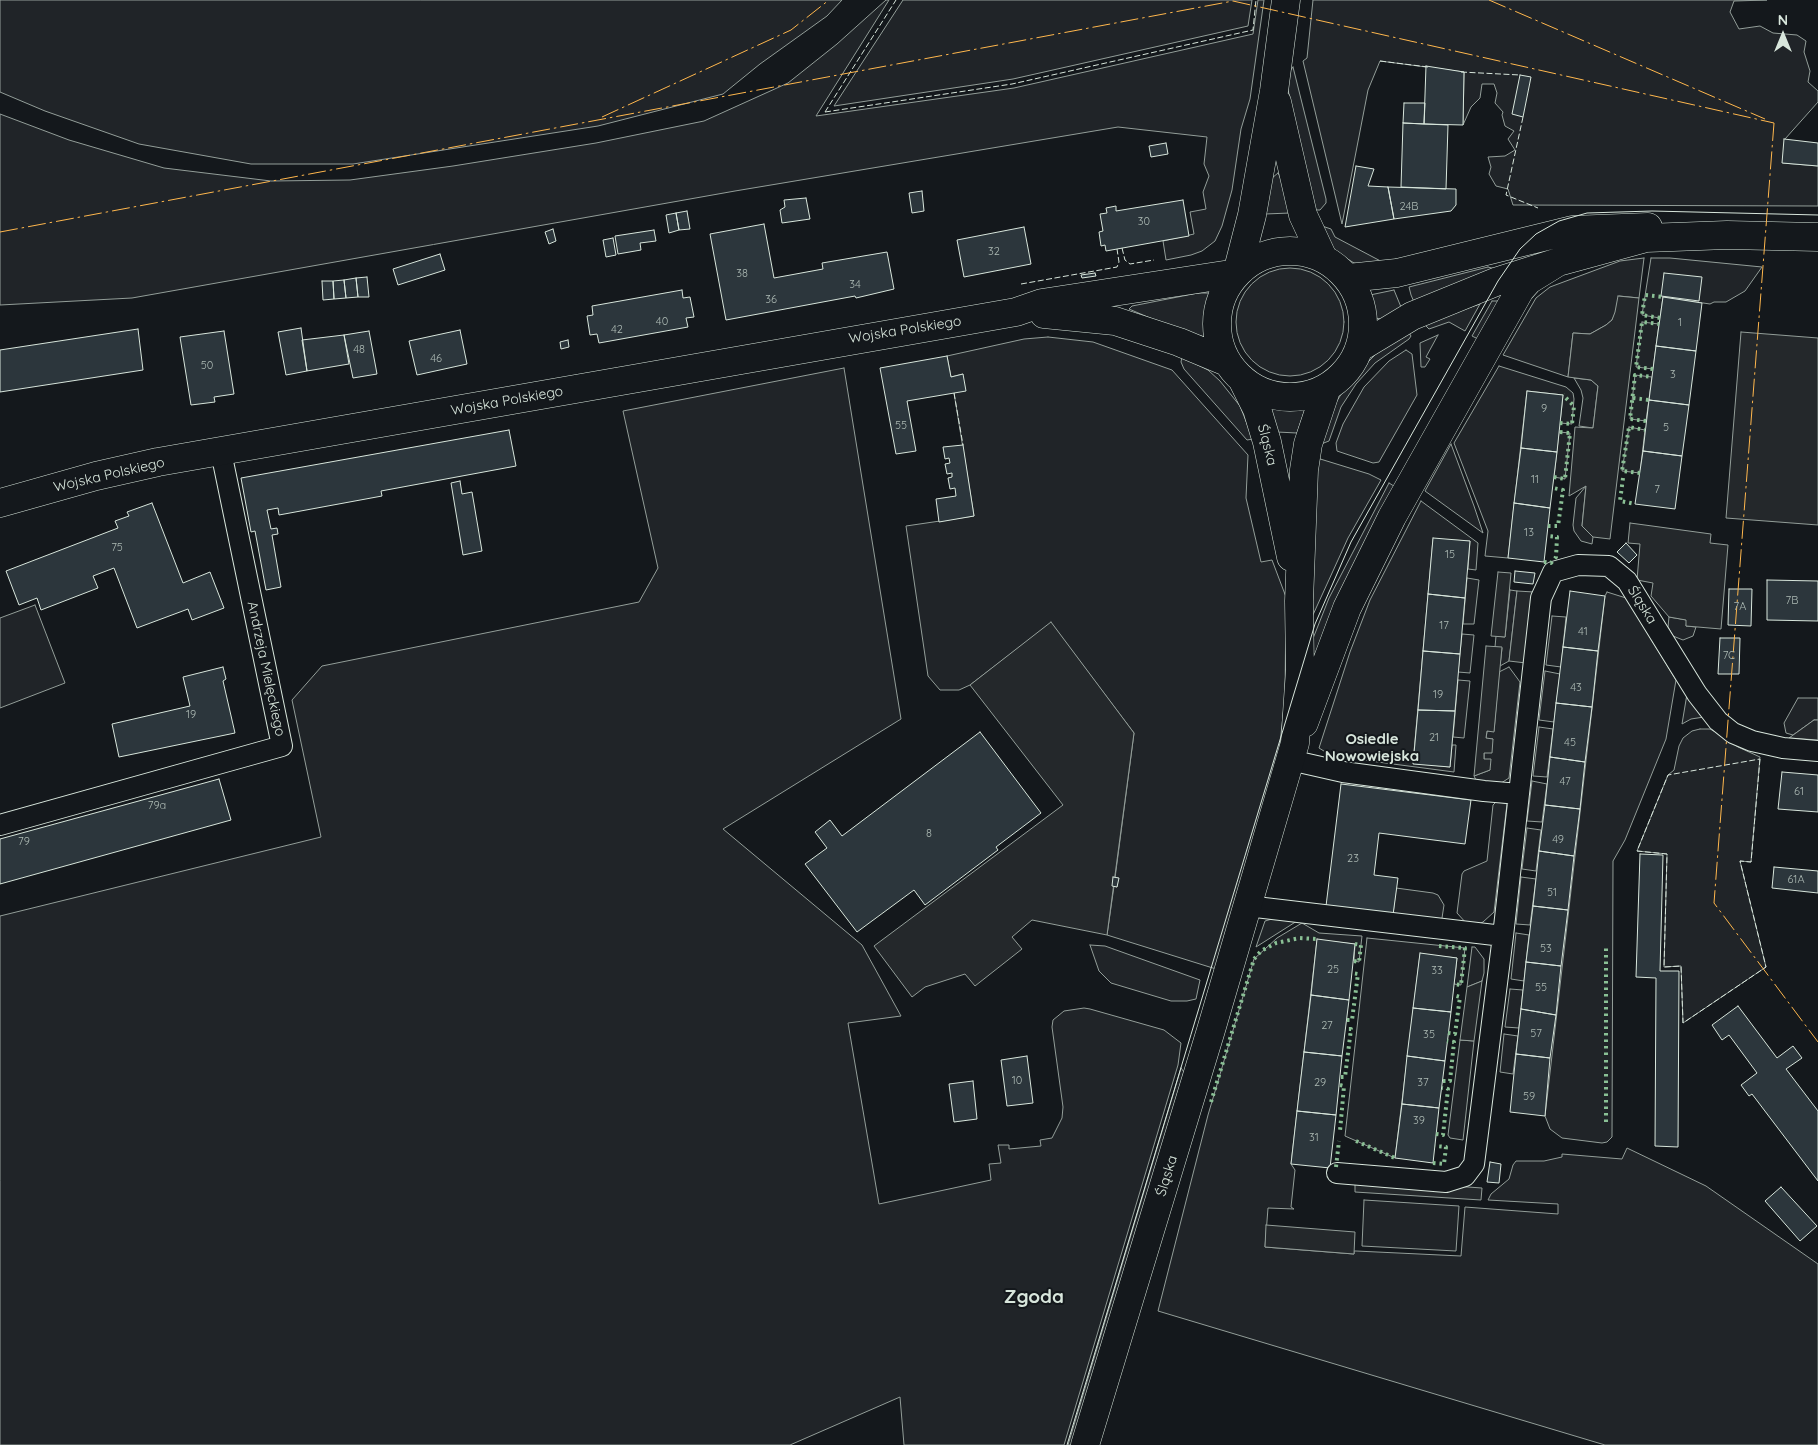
<!DOCTYPE html>
<meta charset="utf-8">
<style>
body{margin:0}
#map{position:relative;width:1818px;height:1445px;overflow:hidden;background:#14181c;font-family:Quicksand,sans-serif}
canvas{display:block}
.north{position:absolute;left:1758px;top:10px;width:50px;height:50px;-webkit-text-stroke:4px #14181c;paint-order:stroke;rotate:0deg;font-size:14px;font-weight:700;line-height:20px;text-align:center;color:#d8e6dc}
.north::after{content:'';display:block;margin:auto;width:18px;height:22px;background:#d8e6dc;clip-path:polygon(50% 0,100% 100%,50% 72%,0 100%)}
</style>
<div id="map">
<canvas width="1818" height="1445"></canvas>
<div class="north">N</div>
</div>
<script>
const ctx = document.querySelector('canvas').getContext('2d');
ctx.lineJoin = 'round';
function fillPath(path, color) {
  ctx.fillStyle = color;
  ctx.fill(path, 'evenodd');
}
function poly(rows) {
  const path = new Path2D();
  for (const r of rows) {
    if (r.length === 3) {
      path.moveTo(r[0] + r[2], r[1]);
      path.arc(r[0], r[1], r[2], 0, 2 * Math.PI);
      continue;
    }
    path.moveTo(r[0], r[1]);
    for (let i = 2; i < r.length; i += 2) path.lineTo(r[i], r[i + 1]);
  }
  return path;
}
function strokePath(path, color, width, dash) {
  ctx.strokeStyle = color;
  ctx.lineWidth = width;
  ctx.lineCap = dash ? 'butt' : 'round';
  ctx.setLineDash(dash || []);
  ctx.stroke(path);
}
function drawText(font, color, halo, rows, align = 'center') {
  ctx.font = font + ' Quicksand,sans-serif';
  ctx.lineWidth = 4;
  ctx.setLineDash([]);
  ctx.textBaseline = 'middle';
  ctx.strokeStyle = halo;
  ctx.fillStyle = color;
  for (const [text, x, y, turn = 0] of rows) {
    ctx.save();
    ctx.translate(x, y);
    ctx.rotate((+turn || 0) * Math.PI / 180);
    ctx.textAlign = isNaN(turn) ? turn : align;
    if (halo) ctx.strokeText(text, 0, 0);
    ctx.fillText(text, 0, 0);
    ctx.restore();
  }
}
const green = poly([
 [0,0,842,0,827,16,760,64,723,94,598,126,353,164,251,164,139,144,45,111,0,92,0,0],
 [886,0,889,0,816,116,1014,88,1253,34,1258,0,1264,0,1250,99,1241,129,1232,190,1222,226,1215,241,1202,251,1191,255,1166,260,1163,241,1194,234,1190,212,1206,209,1203,192,1209,176,1204,164,1207,137,1118,127,735,191,132,298,0,305,0,114,69,140,164,168,271,181,350,180,453,166,596,143,704,121,788,83,837,44,886,0],
 [903,0,1252,0,1248,26,1013,79,834,106,903,0],
 [1313,0,1767,0,1734,1,1730,12,1739,29,1760,26,1773,33,1797,35,1806,41,1804,52,1810,71,1808,82,1818,91,1818,102,1785,139,1783,163,1818,166,1818,206,1513,205,1508,189,1496,186,1489,174,1491,167,1488,157,1505,156,1515,150,1508,139,1514,131,1505,126,1502,115,1503,112,1495,103,1497,93,1494,84,1482,84,1480,98,1471,107,1463,125,1464,72,1380,61,1368,90,1342,224,1303,61,1307,58,1313,0],
 [1293,67,1326,199,1326,203,1320,210,1315,210,1292,112,1288,89,1289,72,1293,67],
 [1278,173,1282,181,1290,213,1265,214,1272,178,1278,173],
 [1322,226,1331,229,1335,237,1390,266,1368,266,1354,263,1343,256,1333,248,1322,226],
 [1644,258,1639,298,1619,296,1616,312,1612,320,1606,325,1590,334,1573,333,1568,377,1503,355,1536,298,1550,287,1620,261,1644,258],
 [1651,258,1670,258,1762,267,1745,291,1726,302,1714,302,1710,304,1663,297,1660,318,1642,315,1651,258],
 [1488,267,1495,269,1414,302,1411,295,1409,287,1488,267],
 [1290,322,54],
 [1394,290,1401,307,1381,319,1375,318,1370,295,1394,290],
 [1198,293,1208,293,1211,295,1207,316,1208,336,1205,337,1178,330,1129,309,1132,306,1198,293],
 [1492,301,1499,301,1480,340,1472,336,1492,301],
 [1480,304,1465,331,1449,322,1429,329,1423,323,1480,304],
 [1642,322,1659,324,1653,369,1636,367,1642,322],
 [1408,331,1411,336,1409,339,1375,363,1356,384,1341,407,1329,441,1321,444,1335,404,1350,380,1382,348,1408,331],
 [1438,335,1426,357,1430,359,1425,367,1421,367,1420,343,1438,335],
 [1048,337,1093,342,1172,370,1248,455,1246,498,1261,562,1272,560,1286,597,1285,697,1278,762,1216,969,1107,935,1114,886,1117,887,1118,878,1115,878,1134,733,1051,623,970,685,959,690,940,690,928,676,906,526,974,516,954,393,963,374,951,377,947,356,1024,339,1048,337],
 [1406,350,1412,354,1417,395,1379,462,1373,463,1337,451,1336,443,1343,424,1364,387,1389,361,1406,350],
 [1182,357,1208,370,1220,381,1240,406,1253,439,1247,440,1184,369,1181,362,1182,357],
 [1499,366,1566,387,1573,393,1574,399,1572,424,1560,423,1563,395,1527,391,1508,558,1485,556,1488,531,1454,443,1499,366],
 [844,368,901,719,723,829,862,945,901,1016,848,1023,879,1204,991,1180,989,1164,1001,1163,998,1145,1009,1145,1009,1149,1041,1146,1040,1140,1052,1138,1062,1118,1063,1107,1052,1027,1053,1020,1064,1011,1084,1008,1090,1009,1164,1030,1181,1043,1178,1065,1064,1445,904,1445,900,1397,790,1445,0,1445,0,916,321,837,292,700,322,666,639,602,658,568,623,411,844,368],
 [1635,375,1652,377,1646,421,1630,419,1635,375],
 [1574,378,1591,380,1598,386,1593,428,1579,426,1583,398,1581,390,1574,378],
 [1274,405,1299,406,1305,409,1297,433,1277,432,1270,409,1274,405],
 [1629,427,1645,430,1640,473,1622,471,1629,427],
 [1559,432,1570,433,1565,479,1554,477,1559,432],
 [1451,444,1474,506,1483,533,1425,491,1451,444],
 [1317,458,1369,474,1381,480,1348,538,1312,617,1317,458],
 [1389,483,1397,488,1317,657,1313,657,1312,641,1329,598,1389,483],
 [1586,486,1582,526,1593,537,1592,544,1581,541,1574,531,1573,525,1576,498,1586,486],
 [1421,501,1478,543,1476,570,1468,569,1470,541,1433,539,1413,763,1450,767,1452,745,1456,745,1454,772,1332,756,1319,748,1350,652,1370,600,1421,501],
 [1467,578,1479,580,1474,624,1463,624,1467,578],
 [1510,590,1517,591,1509,661,1500,666,1502,648,1495,647,1496,636,1505,637,1510,590],
 [1607,592,1626,598,1676,680,1666,739,1625,840,1613,861,1612,1137,1607,1142,1602,1143,1562,1138,1550,1129,1545,1116,1605,596,1607,592],
 [35,605,65,683,0,708,0,618,35,605],
 [1552,616,1566,617,1561,667,1546,665,1552,616],
 [1669,617,1687,620,1686,626,1696,627,1693,636,1683,640,1673,636,1668,627,1669,617],
 [1462,634,1474,635,1470,673,1458,672,1462,634],
 [1509,667,1520,682,1509,778,1498,785,1476,780,1474,776,1490,770,1484,759,1484,752,1493,739,1486,739,1487,731,1494,731,1499,672,1509,667],
 [1545,671,1560,674,1554,722,1539,720,1545,671],
 [1458,680,1470,681,1464,738,1453,737,1458,680],
 [1687,694,1704,717,1691,719,1682,724,1687,694],
 [1798,698,1818,698,1818,720,1814,720,1793,735,1786,733,1784,723,1798,698],
 [1539,727,1553,729,1547,777,1533,776,1539,727],
 [1700,729,1710,729,1719,734,1738,747,1760,757,1751,862,1740,861,1766,967,1683,1023,1681,966,1664,967,1667,854,1637,851,1668,775,1674,770,1679,746,1683,738,1692,731,1700,729],
 [1532,781,1547,784,1542,822,1527,821,1532,781],
 [1497,801,1507,804,1494,912,1483,922,1477,925,1467,924,1457,913,1462,874,1464,871,1487,861,1493,805,1497,801],
 [1527,828,1541,830,1536,871,1522,869,1527,828],
 [1521,877,1536,879,1530,925,1516,924,1521,877],
 [1396,888,1433,893,1438,895,1444,905,1442,918,1440,920,1393,915,1396,888],
 [1272,919,1297,921,1256,947,1265,921,1272,919],
 [1302,923,1319,933,1362,936,1359,962,1354,961,1355,944,1317,940,1291,1164,1295,1170,1291,1207,1294,1209,1268,1208,1265,1247,1354,1254,1354,1251,1356,1251,1461,1256,1465,1207,1558,1214,1558,1204,1488,1200,1491,1194,1509,1179,1513,1165,1516,1161,1544,1161,1562,1157,1562,1154,1622,1159,1627,1148,1706,1186,1818,1264,1818,1445,1605,1445,1158,1311,1208,1115,1254,959,1277,938,1302,923],
 [1516,933,1529,935,1524,981,1511,979,1516,933],
 [1367,938,1465,948,1461,985,1454,984,1457,958,1420,954,1395,1158,1345,1136,1367,938],
 [1090,945,1105,946,1200,980,1196,999,1187,1001,1171,1001,1111,983,1099,971,1090,945],
 [1472,947,1475,947,1484,959,1484,973,1482,981,1467,987,1472,947],
 [1510,989,1523,990,1519,1028,1505,1027,1510,989],
 [1504,1034,1518,1036,1513,1074,1500,1072,1504,1034],
 [1460,1040,1474,1041,1463,1140,1450,1138,1448,1135,1460,1040],
 [1181,1068,1184,1072,1073,1445,1068,1445,1181,1068],
 [1364,1200,1459,1206,1456,1251,1362,1246,1364,1200]
]);
fillPath(green, '#202428');
strokePath(green, '#939e99', 1);
const parking = poly([
 [1618,296,1639,298,1610,539,1593,537,1582,526,1586,486,1569,496,1575,427,1593,428,1598,386,1591,380,1568,377,1573,333,1590,334,1606,325,1612,320,1615,312,1618,296],
 [1741,332,1818,338,1818,525,1726,518,1741,332],
 [1630,523,1711,534,1710,543,1728,545,1721,629,1686,626,1686,620,1669,617,1651,596,1653,583,1637,580,1640,544,1628,543,1630,523],
 [1498,572,1511,573,1505,637,1491,636,1498,572],
 [1517,591,1534,592,1526,663,1509,661,1517,591],
 [1051,622,1134,733,1107,935,1032,920,1012,937,1022,949,975,986,965,974,925,987,912,997,874,946,1063,805,970,685,1051,622],
 [1486,646,1502,647,1494,732,1487,731,1486,738,1493,739,1492,753,1484,753,1484,759,1491,759,1490,770,1474,776,1486,646],
 [1814,720,1818,720,1818,740,1789,738,1814,720],
 [1482,981,1474,1041,1460,1040,1467,987,1482,981],
 [1355,1179,1482,1188,1481,1200,1355,1192,1355,1179],
 [1266,1225,1355,1232,1354,1254,1265,1247,1266,1225]
]);
fillPath(parking, '#24282b');
strokePath(parking, '#939e99', 1);
const building = poly([
 [1426,66,1464,72,1463,125,1424,124,1426,66],
 [1520,75,1531,77,1523,117,1512,114,1520,75],
 [1404,103,1425,103,1424,124,1403,123,1404,103],
 [1403,123,1448,125,1446,189,1401,187,1403,123],
 [1784,139,1818,143,1818,166,1782,163,1784,139],
 [1166,143,1168,154,1151,157,1149,146,1166,143],
 [1356,166,1374,169,1368,186,1388,187,1394,219,1345,227,1356,166],
 [1388,187,1456,189,1456,205,1451,211,1394,219,1388,187],
 [922,191,924,211,912,213,909,193,922,191],
 [806,198,810,219,782,223,780,210,785,207,784,200,806,198],
 [1183,200,1189,236,1106,251,1105,245,1101,246,1099,232,1103,231,1100,214,1107,213,1106,208,1116,206,1116,211,1183,200],
 [687,211,690,229,679,230,676,213,687,211],
 [676,213,679,230,669,233,666,215,676,213],
 [764,224,774,278,823,269,822,263,887,252,894,289,856,298,855,296,726,320,710,234,764,224],
 [1024,227,1031,264,964,277,957,240,1024,227],
 [553,229,556,241,549,244,545,232,553,229],
 [654,230,656,241,640,243,641,250,618,254,615,236,654,230],
 [613,238,616,255,606,257,603,240,613,238],
 [440,254,445,270,398,285,393,269,440,254],
 [1095,273,1096,276,1082,278,1081,275,1095,273],
 [1664,273,1702,277,1699,301,1661,296,1664,273],
 [367,277,369,297,358,297,356,278,367,277],
 [356,278,358,297,346,298,344,280,356,278],
 [344,280,346,298,334,299,333,281,344,280],
 [322,281,333,281,334,299,323,300,322,281],
 [682,290,683,298,690,297,694,317,686,318,688,327,599,343,597,334,590,335,587,316,593,315,592,306,682,290],
 [1663,297,1702,303,1696,351,1656,346,1663,297],
 [301,328,307,371,286,375,278,332,301,328],
 [138,329,143,370,0,392,0,350,138,329],
 [460,330,467,364,417,375,409,341,460,330],
 [224,331,234,394,214,397,215,402,191,405,180,337,224,331],
 [369,331,377,374,353,378,344,335,369,331],
 [344,335,349,364,307,371,302,340,344,335],
 [568,340,569,347,561,349,560,342,568,340],
 [1656,346,1696,351,1689,405,1649,400,1656,346],
 [947,356,951,377,963,374,966,391,907,401,916,451,896,454,880,368,947,356],
 [1527,391,1563,395,1557,452,1521,448,1527,391],
 [1649,400,1689,405,1682,456,1643,451,1649,400],
 [509,430,516,466,381,491,382,496,279,515,278,508,267,510,271,529,277,528,278,534,272,535,281,587,266,590,255,531,251,532,241,478,509,430],
 [963,445,974,516,939,522,936,499,956,496,955,488,950,489,948,478,952,477,952,473,947,474,945,464,950,463,949,458,945,459,943,447,963,445],
 [1521,448,1557,452,1550,508,1514,503,1521,448],
 [1643,451,1682,456,1675,509,1635,504,1643,451],
 [460,481,462,494,472,492,482,551,463,555,451,483,460,481],
 [152,503,183,583,210,572,224,608,192,620,188,609,137,628,114,568,93,576,98,588,41,610,37,598,19,605,6,571,118,528,115,521,129,516,127,512,152,503],
 [1514,503,1550,508,1544,562,1508,558,1514,503],
 [1433,538,1470,541,1465,598,1428,594,1433,538],
 [1626,543,1637,555,1629,563,1617,552,1626,543],
 [1515,571,1535,573,1533,584,1514,582,1515,571],
 [1767,580,1818,581,1818,621,1767,620,1767,580],
 [1729,589,1752,589,1751,626,1728,625,1729,589],
 [1570,591,1605,596,1598,651,1563,647,1570,591],
 [1428,594,1465,598,1460,654,1423,651,1428,594],
 [1720,638,1740,638,1739,674,1718,674,1720,638],
 [1563,647,1598,651,1592,707,1556,703,1563,647],
 [1423,651,1460,654,1455,711,1418,710,1423,651],
 [223,667,226,679,223,681,235,733,119,757,112,724,190,706,183,677,223,667],
 [1556,703,1592,707,1585,762,1550,757,1556,703],
 [1418,710,1455,711,1450,767,1413,764,1418,710],
 [980,732,1041,813,996,847,998,850,925,905,914,890,857,932,805,864,827,848,815,832,830,820,842,836,980,732],
 [1550,757,1585,762,1580,809,1545,805,1550,757],
 [1782,772,1818,775,1818,812,1778,809,1782,772],
 [219,779,231,820,0,884,0,839,219,779],
 [1341,784,1471,800,1465,844,1379,833,1374,875,1398,878,1393,915,1326,906,1341,784],
 [1545,805,1580,809,1574,856,1539,851,1545,805],
 [1539,851,1574,856,1568,910,1533,906,1539,851],
 [1640,854,1663,855,1660,971,1679,971,1678,1147,1655,1146,1656,978,1636,977,1640,854],
 [1774,867,1818,871,1818,893,1772,888,1774,867],
 [1113,877,1119,878,1117,887,1112,886,1113,877],
 [1533,906,1568,910,1561,966,1526,962,1533,906],
 [1317,939,1355,944,1349,1000,1311,995,1317,939],
 [1420,953,1457,958,1451,1012,1413,1008,1420,953],
 [1526,962,1561,966,1556,1015,1521,1009,1526,962],
 [1311,995,1349,1000,1342,1056,1304,1052,1311,995],
 [1738,1006,1777,1058,1793,1046,1802,1058,1786,1069,1818,1111,1818,1181,1752,1094,1749,1096,1741,1085,1757,1073,1729,1035,1722,1040,1712,1025,1738,1006],
 [1413,1008,1451,1012,1445,1061,1407,1056,1413,1008],
 [1521,1009,1556,1015,1550,1058,1516,1054,1521,1009],
 [1304,1052,1342,1056,1336,1115,1297,1111,1304,1052],
 [1516,1054,1550,1058,1545,1116,1510,1112,1516,1054],
 [1027,1056,1033,1103,1007,1106,1001,1060,1027,1056],
 [1407,1056,1445,1061,1439,1108,1402,1104,1407,1056],
 [973,1081,977,1119,954,1122,949,1084,973,1081],
 [1402,1104,1439,1108,1433,1163,1395,1158,1402,1104],
 [1297,1111,1336,1115,1330,1168,1291,1164,1297,1111],
 [1490,1162,1501,1164,1499,1183,1487,1182,1490,1162],
 [1781,1187,1817,1226,1800,1241,1765,1201,1781,1187]
]);
fillPath(building, '#2c363c');
strokePath(building, '#d8e6dc', 1);
const street = poly([
 [1290,760,1343,772,1484,791,1519,794],
 [0,825,282,746,221,452],
 [1247,906,1503,936],
 [1337,1173,1446,1182,1465,1176,1474,1164,1503,936,1541,598,1553,572,1578,565,1609,566,1627,581,1697,694,1718,721,1733,733,1752,741,1783,748,1818,751]
]);
const secondary = poly([
 [1277,102,1303,215,1323,258],
 [1290,324,73],
 [1237,273,1252,215,1274,91,1286,0],
 [1348,278,1397,273,1572,230,1648,227],
 [1044,314,1115,321,1179,342,1227,362],
 [1359,348,1412,316,1498,281,1558,262,1646,238,1727,235,1818,237],
 [1243,381,1257,409,1267,442,1291,557],
 [0,503,96,476,158,462,1016,312,1042,303,1237,273],
 [1304,723,1347,608,1392,517,1520,290,1529,280,1558,262],
 [1085,1445,1211,1030,1295,743,1300,670,1299,601,1304,470,1308,444,1327,387]
]);
strokePath(street, '#d8e6dc', 22);
strokePath(secondary, '#d8e6dc', 29);
strokePath(street, '#14181c', 20);
strokePath(secondary, '#14181c', 28);
strokePath(poly([
 [1067,1445,1315,624,1351,542,1498,281,1520,249,1536,234,1559,221,1587,213,1652,211,1818,215]
]), '#d8e6dc', 1);
strokePath(poly([
 [1660,318,1642,315,1645,295,1663,297],
 [1653,369,1636,367,1642,322,1659,324],
 [1633,398,1649,400],
 [1646,421,1630,419,1635,375,1652,377],
 [1560,423,1572,424,1574,406,1563,395],
 [1640,473,1622,471,1629,427,1645,430],
 [1554,477,1565,479,1570,433,1559,432],
 [1623,478,1620,501,1635,504],
 [1548,526,1558,526,1563,490,1553,488],
 [1544,562,1551,563,1556,557,1557,537,1547,536],
 [1439,946,1465,948,1461,985,1454,984],
 [1354,961,1359,962,1361,945,1355,944],
 [1347,1020,1352,1020,1358,974,1352,973],
 [1448,1033,1455,1034,1460,997,1453,995],
 [1606,1055,1606,946],
 [1606,1060,1606,1069],
 [1606,1074,1606,1124],
 [1341,1077,1345,1077,1351,1029,1346,1029],
 [1443,1081,1450,1081,1454,1042,1447,1041],
 [1340,1085,1344,1086,1340,1131],
 [1211,1102,1254,959,1261,951,1276,943,1300,938,1317,939],
 [1436,1134,1443,1135,1448,1089,1442,1088],
 [1356,1141,1395,1158],
 [1433,1163,1444,1164,1446,1147,1435,1146],
 [1336,1167,1339,1141]
]), '#8ac095', 4, [2.5, 4]);
strokePath(poly([
 [1380,61,1428,67],
 [1461,72,1520,75],
 [825,112,1012,84,1253,30,1256,0],
 [825,112,896,0],
 [1523,117,1506,195,1538,208],
 [1122,248,1125,260,1130,264,1154,260],
 [1021,284,1117,267,1119,262,1117,249],
 [954,393,963,445],
 [1760,759,1751,862,1740,861,1766,967,1683,1023,1681,966,1664,967,1667,854,1637,851,1668,775,1760,759]
]), '#d8e6dc', 1, [6, 2.5]);
strokePath(poly([
 [1489,0,1765,119],
 [602,117,791,30,829,0],
 [1774,123,1714,903,1818,1042],
 [0,232,1233,1,1774,123]
]), '#ffb74d', 1, [18, 4, 2.5, 4]);
drawText('11px', '#adbab4', null, [
 ["24B",1409,207],
 ["30",1144,222],
 ["32",994,252],
 ["38",742,274],
 ["34",855,285],
 ["36",771,300],
 ["40",662,322],
 ["1",1680,323],
 ["42",617,330],
 ["48",359,350],
 ["46",436,359],
 ["50",207,366],
 ["3",1673,375],
 ["9",1544,409],
 ["55",901,426],
 ["5",1666,428],
 ["11",1535,480],
 ["7",1657,490],
 ["13",1529,533],
 ["75",117,548],
 ["15",1450,555],
 ["7B",1792,601],
 ["7A",1740,607],
 ["17",1444,626],
 ["41",1583,632],
 ["7C",1729,656],
 ["43",1576,688],
 ["19",1438,695],
 ["19",191,715],
 ["21",1434,738],
 ["45",1570,743],
 ["47",1565,782],
 ["61",1799,792],
 ["79a",157,806],
 ["8",929,834],
 ["49",1558,840],
 ["79",24,842],
 ["23",1353,859],
 ["61A",1796,880],
 ["51",1552,893],
 ["53",1546,949],
 ["25",1333,970],
 ["33",1437,971],
 ["55",1541,988],
 ["27",1327,1026],
 ["57",1536,1034],
 ["35",1429,1035],
 ["10",1017,1081],
 ["29",1320,1083],
 ["37",1423,1083],
 ["59",1529,1097],
 ["39",1419,1121],
 ["31",1314,1138]
]);
drawText('14px', '#d8e6dc', '#14181c', [
 ["Wojska Polskiego",905,330,-9],
 ["Wojska Polskiego",507,401,-10],
 ["Śląska",1267,445,76],
 ["Wojska Polskiego",109,475,-13],
 ["Śląska",1642,605,58],
 ["Andrzeja Mielęckiego",266,669,78],
 ["Śląska",1167,1176,-73]
]);
drawText('bold 15px', '#d8e6dc', '#14181c', [
 ["Osiedle",1372,739],
 ["Nowowiejska",1372,756]
]);
drawText('bold 19px', '#d8e6dc', '#14181c', [
 ["Zgoda",1034,1297]
]);
</script>
